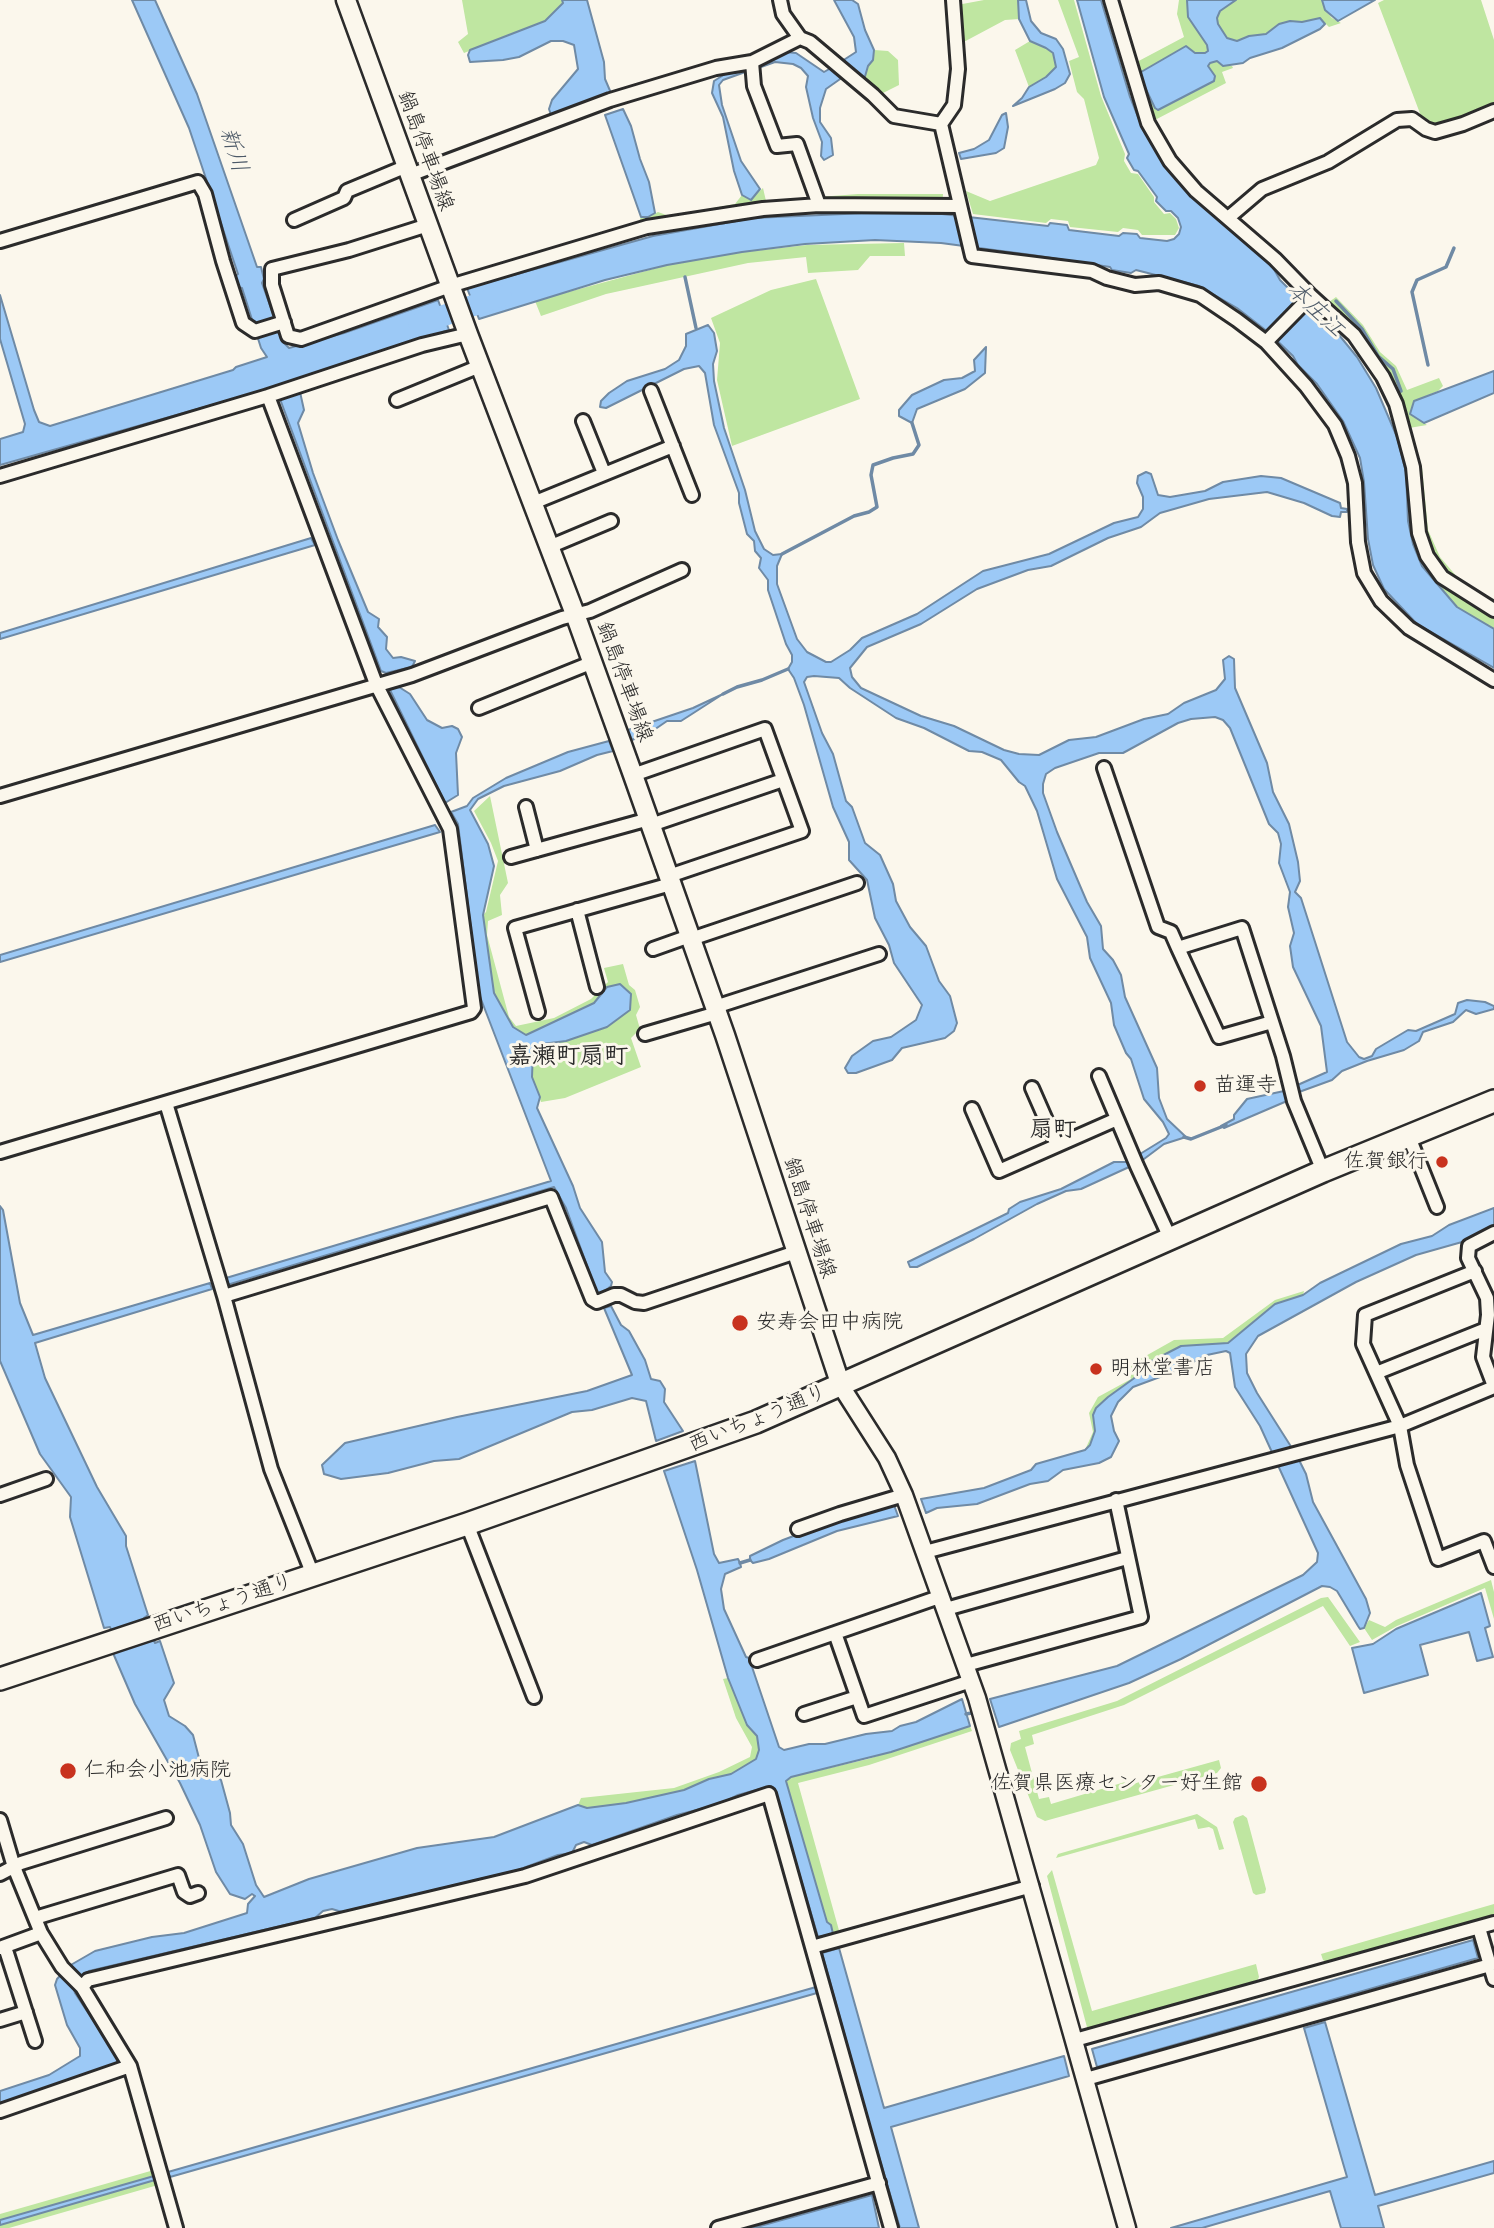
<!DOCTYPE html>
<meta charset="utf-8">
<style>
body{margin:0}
canvas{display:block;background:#fbf7ec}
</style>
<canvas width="1494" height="2228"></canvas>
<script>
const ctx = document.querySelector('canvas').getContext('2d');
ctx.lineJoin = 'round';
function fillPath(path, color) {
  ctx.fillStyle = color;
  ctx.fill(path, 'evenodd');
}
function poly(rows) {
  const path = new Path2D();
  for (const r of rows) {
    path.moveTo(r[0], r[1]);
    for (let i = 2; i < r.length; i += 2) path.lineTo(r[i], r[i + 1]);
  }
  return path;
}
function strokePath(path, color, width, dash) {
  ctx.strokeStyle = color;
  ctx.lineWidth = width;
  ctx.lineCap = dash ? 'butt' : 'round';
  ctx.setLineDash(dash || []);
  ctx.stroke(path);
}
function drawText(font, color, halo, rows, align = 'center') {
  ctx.font = font + ' Itim,"Klee One",sans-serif';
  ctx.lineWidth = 6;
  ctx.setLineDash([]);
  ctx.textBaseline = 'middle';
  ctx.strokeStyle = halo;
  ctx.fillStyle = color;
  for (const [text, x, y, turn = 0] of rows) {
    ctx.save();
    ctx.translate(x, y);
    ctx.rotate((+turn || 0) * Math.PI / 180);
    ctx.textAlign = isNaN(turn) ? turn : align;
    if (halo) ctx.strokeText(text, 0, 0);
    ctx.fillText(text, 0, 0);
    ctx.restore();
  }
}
fillPath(poly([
 [462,0,562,0,563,2,545,21,464,53,458,42,468,34],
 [984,0,1018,0,1019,19,1005,20,960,44,957,5],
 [1058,0,1074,0,1101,96,1125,154,1124,161,1131,173,1138,174,1154,197,1154,202,1164,214,1170,213,1176,219,1179,228,1175,235,1142,235,1138,230,1123,228,1118,232,1070,227,1068,221,1051,219,1046,223,973,214,966,191,990,201,1096,165,1099,158,1084,99,1077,92,1069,61,1079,57],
 [1103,0,1115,0,1133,64,1184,37,1177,14,1179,0,1187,0,1188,17,1207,45,1208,50,1205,53,1195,53,1186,47,1141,72,1140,77,1155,108,1158,110,1214,81,1215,76,1208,66,1210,63,1217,61,1223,66,1232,66,1233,68,1222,72,1226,83,1153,121,1174,159,1200,189,1226,210,1329,302,1336,297,1363,325,1380,352,1396,366,1407,390,1439,378,1443,386,1438,391,1414,401,1410,414,1427,425,1409,428,1422,467,1428,530,1440,557,1458,578,1494,600,1494,629,1457,607,1439,585,1419,551,1413,526,1408,469,1401,436,1385,390,1351,338,1325,320,1282,278,1272,263,1193,196,1165,163,1144,127,1119,62],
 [1236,0,1322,0,1325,10,1332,18,1341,23,1329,27,1320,18,1302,22,1290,21,1279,24,1267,34,1249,36,1237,41,1227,38,1218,24,1217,18,1220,11],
 [1384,0,1481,0,1494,40,1494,103,1437,125,1421,116,1378,3],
 [1030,41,1046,48,1053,54,1056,67,1046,77,1029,87,1015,50],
 [874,50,888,51,898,60,899,85,879,95,864,80,868,66,873,60],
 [763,188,766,201,858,194,943,194,942,212,869,210,796,212,740,217,607,243,638,224,641,217,648,217,658,212,669,216,735,204,742,195,751,199],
 [904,243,905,256,870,256,858,270,808,273,806,257,748,263,606,294,541,316,535,301,668,265,744,252,807,245],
 [816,279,860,399,732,446,717,380,720,343,711,318,771,290],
 [490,796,508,883,500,895,502,915,488,921,487,935,509,1017,516,1026,554,1018,591,999,608,982,604,968,623,964,629,985,635,990,640,1007,636,1015,640,1029,631,1038,641,1067,565,1098,541,1102,532,1077,533,1050,542,1044,566,1041,607,987,594,1003,526,1035,513,1027,494,993,483,915,486,912,498,861,491,843,474,811],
 [1304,1291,1303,1295,1275,1304,1227,1343,1181,1346,1147,1368,1108,1397,1093,1415,1095,1431,1090,1445,1085,1450,1093,1432,1089,1413,1098,1397,1131,1379,1126,1367,1174,1340,1223,1338,1275,1300],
 [1491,1580,1494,1592,1494,1619,1485,1588,1397,1626,1372,1640,1364,1628,1369,1620,1385,1627,1396,1620],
 [1328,1597,1360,1642,1350,1646,1323,1606,1124,1705,1032,1735,1034,1744,1025,1747,1039,1799,1049,1797,1051,1804,1125,1782,1129,1785,1219,1760,1221,1768,1217,1773,1045,1821,1037,1817,1010,1750,1011,1743,1021,1739,1019,1731,1117,1701,1321,1598],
 [728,1678,747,1725,757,1736,759,1750,756,1759,731,1774,709,1779,684,1790,626,1803,587,1808,578,1805,581,1798,674,1788,719,1772,750,1757,752,1747,736,1718,723,1679],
 [970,1726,972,1731,869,1765,798,1783,840,1934,833,1934,831,1925,827,1922,786,1781,791,1777,868,1759],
 [1197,1814,1217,1827,1224,1849,1219,1850,1213,1829,1209,1827,1198,1829,1195,1819,1056,1858,1058,1854],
 [1243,1815,1247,1818,1266,1889,1265,1893,1256,1895,1253,1893,1233,1822,1235,1818],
 [1052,1870,1092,2011,1256,1964,1259,1977,1256,1983,1088,2031,1047,1876],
 [1494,1904,1494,1916,1329,1963,1323,1960,1321,1954],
 [154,2170,158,2185,9,2228,0,2228,0,2225,154,2180,154,2176,0,2220,0,2214]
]), '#bfe6a1');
const water = poly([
 [132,0,155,0,197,94,257,267,261,267,264,279,262,283,283,342,289,348,344,333,438,300,449,330,286,384,0,465,0,439,23,432,25,424,0,339,0,295,34,410,39,422,50,426,233,370,236,367,267,357,261,348,242,288,237,287,234,277,238,274,189,128,132,0],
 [562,0,587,0,604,62,605,79,611,93,551,115,549,109,552,100,578,69,574,45,563,41,551,41,519,57,503,60,470,62,468,55,470,50,545,21,563,3,562,0],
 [834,0,852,0,858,4,865,30,874,50,873,60,868,66,864,80,861,80,839,63,856,52,854,37,834,0],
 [1018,0,1026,0,1031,21,1041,33,1056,39,1063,49,1070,74,1065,83,1055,89,1013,106,1022,98,1029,87,1046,77,1056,67,1053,53,1046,48,1030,41,1019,19,1018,0],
 [1077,0,1101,0,1130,97,1142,127,1164,165,1191,195,1271,264,1280,280,1326,326,1335,330,1357,357,1376,388,1397,437,1406,472,1408,521,1413,544,1422,566,1457,607,1494,629,1494,668,1417,624,1384,589,1373,565,1368,539,1364,482,1360,458,1343,421,1317,384,1298,365,1293,356,1268,332,1237,308,1199,286,1136,270,1131,273,1112,270,1110,267,1032,255,941,243,875,240,805,244,742,252,667,265,605,280,479,319,467,288,653,236,753,218,867,213,942,214,1048,226,1050,223,1067,225,1069,230,1119,236,1123,233,1137,234,1140,238,1167,241,1174,239,1179,234,1181,227,1178,218,1171,211,1166,211,1156,201,1157,197,1138,171,1134,170,1127,158,1129,154,1104,97,1077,0],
 [1187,0,1236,0,1220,11,1217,18,1218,24,1227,38,1237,41,1249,36,1266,34,1279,24,1290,21,1302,22,1320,18,1325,24,1320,29,1282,48,1250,58,1243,63,1223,66,1217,61,1210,63,1208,66,1215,76,1214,81,1158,110,1155,108,1140,77,1141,72,1186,46,1195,53,1205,53,1208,51,1207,45,1188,17,1187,0],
 [1322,0,1375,0,1338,21,1325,10,1322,0],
 [785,52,796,53,824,72,831,68,843,77,826,89,820,108,820,122,831,138,833,155,824,160,821,156,822,142,813,118,806,87,808,76,801,68,793,64,775,62,761,67,759,65,785,52],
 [746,68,748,71,723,80,719,85,722,105,741,161,760,189,751,200,742,195,734,171,723,117,712,93,714,81,725,74,746,68],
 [623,109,631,126,640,159,649,182,655,213,648,217,641,217,605,115,623,109],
 [1006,113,1008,127,1004,148,996,153,961,159,959,153,974,149,989,140,1002,115,1006,113],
 [708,325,714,333,717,351,713,364,714,381,724,428,745,490,755,531,764,549,773,555,782,554,777,566,777,584,797,639,807,652,826,662,831,662,850,650,862,638,917,614,983,571,1049,554,1114,523,1138,517,1143,509,1143,497,1137,483,1138,476,1146,472,1151,474,1158,495,1170,497,1205,491,1223,482,1261,476,1281,478,1340,503,1341,508,1347,509,1347,512,1341,512,1340,517,1332,516,1304,503,1267,492,1209,499,1160,513,1141,527,1108,538,1051,566,1028,570,977,589,921,624,867,647,850,668,852,677,861,688,921,716,954,726,1004,750,1019,754,1039,755,1069,740,1096,737,1144,719,1168,714,1184,703,1216,690,1225,679,1223,660,1229,656,1234,659,1235,688,1267,763,1273,792,1289,824,1298,862,1300,881,1295,892,1301,898,1347,1042,1359,1057,1364,1059,1372,1056,1376,1049,1408,1030,1416,1031,1455,1014,1458,1003,1467,1000,1485,1002,1494,1006,1494,1009,1476,1014,1466,1010,1453,1022,1423,1032,1419,1041,1404,1050,1367,1061,1342,1071,1332,1080,1299,1092,1287,1101,1224,1128,1221,1126,1234,1119,1234,1115,1247,1099,1284,1091,1327,1072,1321,1026,1293,967,1290,946,1294,933,1288,907,1290,892,1279,863,1281,844,1278,833,1269,824,1230,728,1223,720,1215,717,1191,719,1178,723,1123,753,1099,753,1055,768,1046,774,1043,784,1043,793,1057,832,1087,902,1101,926,1103,949,1113,960,1121,975,1125,997,1157,1068,1159,1098,1167,1119,1186,1137,1164,1144,1140,1162,1081,1189,1066,1191,1037,1204,974,1239,917,1267,910,1267,908,1262,1008,1213,1009,1209,1020,1202,1061,1189,1114,1162,1129,1162,1137,1159,1140,1154,1166,1138,1169,1134,1163,1122,1144,1099,1131,1059,1126,1053,1114,1025,1111,1003,1090,958,1087,937,1057,879,1037,811,1025,786,1019,782,1001,760,982,752,969,751,924,728,896,718,850,688,839,678,814,676,807,677,804,682,822,733,833,754,846,801,852,807,865,843,880,855,893,884,896,901,910,927,926,946,939,981,950,996,957,1023,954,1031,945,1038,902,1048,892,1060,856,1073,848,1073,845,1068,852,1056,873,1041,891,1037,916,1020,922,1005,894,963,889,945,875,918,867,880,849,860,849,842,833,807,804,705,794,678,788,669,792,662,792,655,786,644,768,590,768,580,759,568,761,558,755,551,754,541,747,534,739,503,739,493,714,425,705,373,699,366,684,369,606,408,600,407,601,401,609,393,627,381,665,369,679,360,686,346,686,334,708,325],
 [986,347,985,373,965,389,917,409,912,423,899,416,899,410,912,395,944,380,962,378,975,371,974,360,986,347],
 [1494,371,1494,393,1424,423,1410,414,1414,401,1494,371],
 [300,392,304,410,298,423,313,473,338,540,368,612,379,619,378,627,387,637,386,649,393,658,401,657,415,661,412,667,386,673,381,671,280,399,300,392],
 [311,538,315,545,0,639,0,633,311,538],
 [399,687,410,694,427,720,442,728,452,726,458,729,462,737,456,753,458,795,445,803,389,688,399,687],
 [723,694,681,721,667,721,651,732,632,740,628,730,693,708,723,694],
 [609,741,613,751,597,755,560,771,504,786,478,799,470,810,488,844,494,866,483,915,494,993,513,1027,526,1035,594,1003,607,987,620,984,631,994,630,1010,607,1027,566,1041,542,1044,533,1050,532,1077,540,1097,537,1108,573,1186,580,1208,602,1242,605,1272,612,1282,611,1286,600,1295,597,1293,566,1208,554,1187,227,1285,226,1278,551,1181,479,994,458,824,451,812,467,806,473,798,506,778,568,752,609,741],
 [435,825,440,832,0,962,0,955,435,825],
 [0,1206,3,1210,20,1303,33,1335,210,1283,212,1289,35,1343,45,1378,97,1487,126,1536,126,1546,148,1615,144,1618,155,1643,160,1641,174,1683,164,1700,169,1716,185,1726,193,1735,199,1758,206,1769,221,1780,230,1813,231,1825,243,1844,256,1885,264,1897,309,1879,417,1848,494,1837,578,1805,587,1808,626,1803,684,1790,709,1779,731,1774,756,1759,759,1750,757,1736,747,1725,728,1678,697,1570,664,1471,695,1461,714,1554,719,1563,738,1559,740,1563,741,1567,725,1574,721,1589,724,1609,746,1657,749,1658,779,1747,784,1750,809,1744,825,1744,866,1734,892,1731,900,1726,916,1722,962,1699,970,1726,891,1752,791,1777,786,1781,827,1922,831,1925,833,1934,818,1937,775,1791,771,1786,738,1795,720,1804,677,1815,592,1845,584,1842,576,1845,572,1853,558,1855,518,1870,342,1912,332,1909,323,1911,315,1918,89,1971,73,1986,75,1993,118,2058,116,2064,61,2085,0,2105,0,2091,49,2075,80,2056,80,2048,67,2025,55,1985,57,1979,69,1966,95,1951,152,1937,184,1933,247,1913,248,1904,255,1896,252,1894,245,1899,230,1894,216,1872,200,1825,180,1783,135,1704,113,1653,119,1650,110,1627,104,1628,70,1517,71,1497,40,1454,0,1361,0,1206],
 [1494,1208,1494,1226,1462,1242,1416,1255,1356,1282,1258,1336,1246,1354,1247,1373,1257,1393,1297,1456,1306,1474,1313,1502,1366,1599,1370,1613,1364,1628,1360,1629,1358,1626,1337,1591,1330,1587,1322,1586,1181,1659,1129,1683,999,1727,990,1699,1117,1666,1303,1575,1317,1562,1318,1553,1260,1426,1235,1387,1230,1353,1226,1351,1207,1355,1168,1374,1133,1387,1118,1402,1111,1416,1114,1431,1119,1441,1111,1457,1099,1463,1063,1470,1048,1481,1030,1484,977,1504,937,1508,926,1513,921,1499,984,1488,1031,1470,1036,1464,1085,1450,1090,1445,1095,1431,1093,1415,1096,1408,1108,1397,1133,1379,1147,1368,1150,1362,1181,1346,1228,1343,1275,1304,1303,1295,1320,1283,1401,1244,1432,1236,1449,1225,1494,1208],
 [611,1306,621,1325,629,1331,645,1360,651,1379,660,1381,665,1389,664,1402,683,1431,656,1441,646,1401,632,1398,592,1410,572,1412,459,1459,434,1461,388,1473,341,1479,324,1474,322,1465,345,1443,457,1417,587,1391,632,1375,604,1308,611,1306],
 [894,1505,898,1516,837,1531,769,1559,753,1563,750,1560,750,1556,783,1540,841,1518,894,1505],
 [1481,1593,1490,1626,1485,1628,1493,1657,1477,1661,1469,1632,1420,1645,1428,1675,1364,1693,1352,1648,1373,1644,1396,1629,1481,1593],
 [1473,1940,1478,1958,1097,2067,1092,2049,1473,1940],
 [839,1948,884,2108,1064,2056,1069,2076,891,2127,919,2228,900,2228,869,2123,822,1953,839,1948],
 [816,1987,817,1993,170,2177,169,2175,168,2172,816,1987],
 [1325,2022,1375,2195,1494,2161,1494,2173,1378,2206,1384,2228,1341,2228,1330,2191,1202,2228,1171,2228,1347,2177,1304,2028,1325,2022],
 [154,2176,155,2180,0,2225,0,2220,154,2176],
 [872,2195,879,2228,753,2228,872,2195]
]);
fillPath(water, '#9cc9f6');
strokePath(water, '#6f8aa5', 2);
strokePath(poly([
 [685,277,696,328],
 [1336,301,1362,329,1378,356,1393,369,1401,391],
 [1428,365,1412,292,1417,280,1446,267,1454,248],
 [782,554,854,516,869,512,877,507,871,475,873,465,893,458,913,454,919,445,912,423],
 [723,694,737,687,762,680,788,669],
 [1184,1137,1191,1139,1226,1125],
 [740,1563,750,1560],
 [966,1714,977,1712]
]), '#6f8aa5', 3.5);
strokePath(poly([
 [419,324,501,296]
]), '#9cc9f6', 21);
const minor = poly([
 [780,0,783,14,800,38],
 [1111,0,1148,123,1170,161,1196,191,1275,259,1311,296,1354,335,1383,377,1396,404,1413,467,1419,533,1427,556,1442,577,1494,610],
 [752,62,754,86,777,146,797,144,819,205],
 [941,124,972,256,1092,271,1107,278,1135,285,1159,283,1200,295,1237,320,1266,342,1306,386,1335,425,1348,456,1355,483,1358,542,1364,573,1381,601,1409,628,1494,680],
 [941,124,954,105,958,69,953,0],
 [410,175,610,100,716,68,752,62,800,38,810,42,873,95,894,116,941,124],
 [1228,218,1262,189,1328,162,1397,120,1412,119,1426,129,1435,132,1463,124,1494,111],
 [294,220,344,198,347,191,407,166],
 [428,225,349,250,272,269,272,285,288,336,301,339,450,286,647,227,763,209,819,205,959,206],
 [0,241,198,182,205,194,223,261,243,323,255,331,284,322],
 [1266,342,1311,296],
 [651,391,692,495],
 [397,400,480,366],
 [583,421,604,473],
 [0,476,268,396,422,345,468,334],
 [533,503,673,446],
 [549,547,611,521],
 [479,708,593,662],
 [1104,768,1158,927,1171,932,1178,948,1242,928,1283,1056,1294,1101,1323,1171],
 [633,775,765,729,802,831,669,876],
 [0,796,412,675,562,618,590,611,682,570],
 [526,807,537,850],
 [651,825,783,780],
 [511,857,649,819],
 [577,910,597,987],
 [1178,948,1219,1037,1272,1022],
 [653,949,684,938,691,939,857,883],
 [715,1007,879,954],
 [538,1012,515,928,671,884],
 [645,1034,717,1013],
 [1099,1076,1137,1166,1170,1238],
 [1032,1088,1057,1145],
 [166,1103,224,1296,271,1469,313,1575],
 [972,1109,999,1171,1117,1119],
 [1409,1137,1437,1207],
 [0,1152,471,1012,474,1008,450,829,376,684,268,396],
 [1494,1233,1469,1246,1468,1258,1487,1298,1488,1315,1483,1357,1494,1386],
 [1475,1271,1365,1315,1363,1344,1400,1426,1407,1465,1438,1559,1484,1541,1494,1567],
 [224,1296,551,1197,592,1299,597,1302,614,1295,621,1295,635,1302,644,1303,796,1252],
 [1376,1373,1486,1329],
 [0,1495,46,1479],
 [467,1524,534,1697],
 [798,1529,840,1514,904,1495],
 [925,1552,1400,1426,1494,1387],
 [946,1609,1127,1558],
 [835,1633,864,1716,971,1681],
 [757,1660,942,1596],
 [966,1665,1141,1617,1116,1500],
 [804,1714,857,1697],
 [0,1820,14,1867,41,1933,62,1967,82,1987,130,2066,176,2228],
 [0,1874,21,1863,166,1818],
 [35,1918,178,1875,184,1892,190,1896,198,1893],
 [1479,1928,1494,1979],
 [5,1947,35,2041],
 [812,1947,1032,1886],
 [0,1948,41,1933],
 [82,1987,88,1980,525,1876,769,1794,891,2228],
 [0,2020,26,2012],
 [1075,2040,1494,1923],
 [1086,2079,1490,1965],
 [0,2111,130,2066],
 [718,2228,879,2183]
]);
const tertiary = poly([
 [841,1386,887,1458,904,1495,977,1698,1127,2228]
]);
const secondary = poly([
 [346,0,468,334,575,614,633,775,725,1035,841,1386]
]);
const trunk = poly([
 [0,1679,467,1524,756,1422,1323,1171,1494,1101]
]);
strokePath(minor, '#2b2b2b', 18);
strokePath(tertiary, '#2b2b2b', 21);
strokePath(secondary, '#2b2b2b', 23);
strokePath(trunk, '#2b2b2b', 26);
strokePath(minor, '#fbf7ec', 12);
strokePath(tertiary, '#fbf7ec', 16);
strokePath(secondary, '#fbf7ec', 18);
strokePath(trunk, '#fbf7ec', 21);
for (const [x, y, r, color] of [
 [1200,1086,7,"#c8321e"],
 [1442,1162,7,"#c8321e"],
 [740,1323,9,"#c8321e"],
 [1096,1369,7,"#c8321e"],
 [68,1771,9,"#c8321e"],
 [1259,1784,9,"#c8321e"]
]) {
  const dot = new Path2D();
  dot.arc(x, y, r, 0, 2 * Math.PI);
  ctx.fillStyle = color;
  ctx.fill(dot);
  strokePath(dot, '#fbf7ec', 2.5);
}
drawText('21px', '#2b2b2b', '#fbf7ec', [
 ["鍋島停車場線",425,151,70],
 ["鍋島停車場線",624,682,70],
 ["鍋島停車場線",809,1218,72],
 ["西いちょう通り",758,1419,-22],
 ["西いちょう通り",223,1604,-18]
]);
drawText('21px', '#2b2b2b', '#fbf7ec', [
 ["苗運寺",1214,1086],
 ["佐賀銀行",1428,1162,"right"],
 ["安寿会田中病院",756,1323],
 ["明林堂書店",1110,1369],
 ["仁和会小池病院",84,1771],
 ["佐賀県医療センター好生館",1243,1784,"right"]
], 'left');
drawText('italic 23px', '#4d5a68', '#fbf7ec', [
 ["新川",233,150,73],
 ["本庄江",1315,310,44]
]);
drawText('bold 23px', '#2b2b2b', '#fbf7ec', [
 ["扇町",1053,1130]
]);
drawText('bold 24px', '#2b2b2b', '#fbf7ec', [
 ["嘉瀬町扇町",568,1057]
]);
</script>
